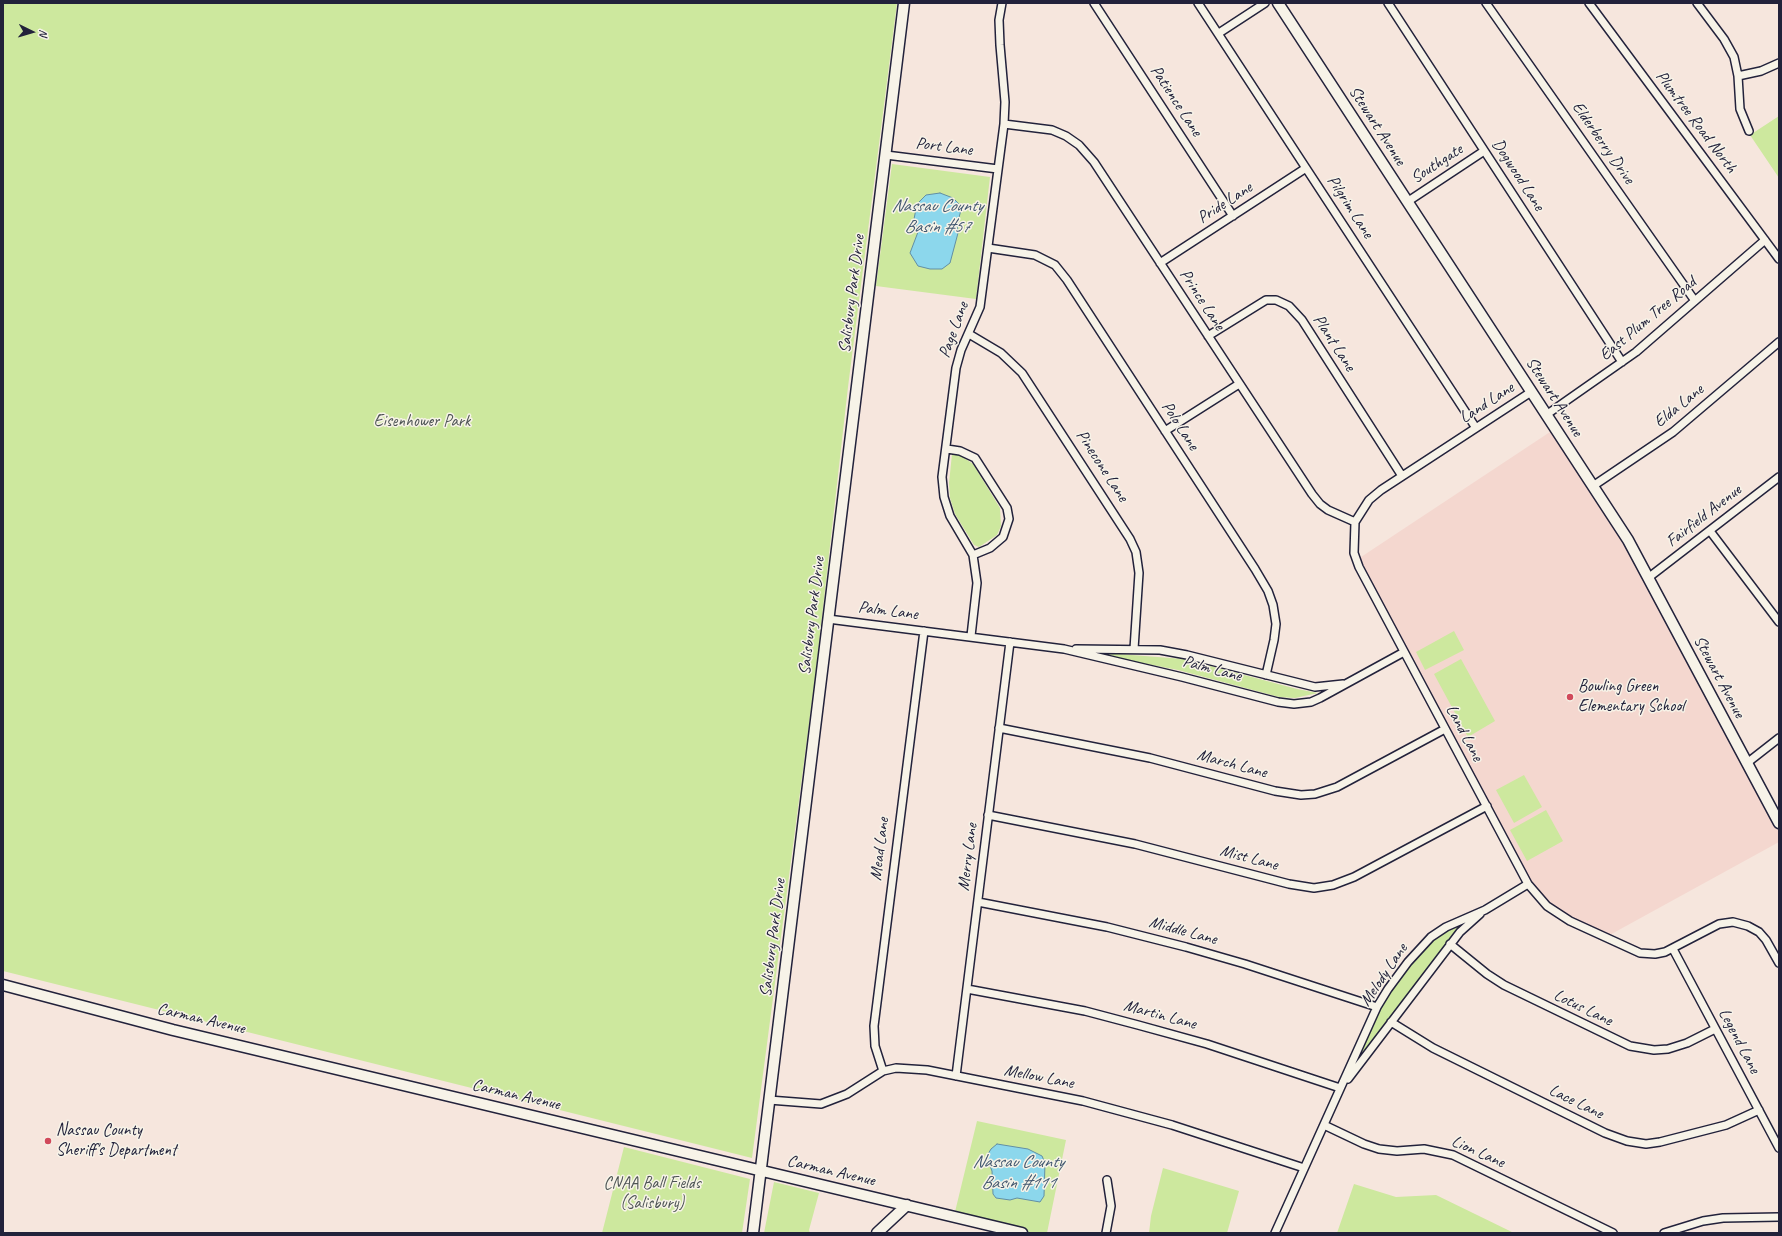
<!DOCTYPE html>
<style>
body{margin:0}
#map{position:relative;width:1782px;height:1236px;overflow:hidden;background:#f6e6dd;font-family:Caveat,sans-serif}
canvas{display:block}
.frame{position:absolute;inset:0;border:4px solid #22223b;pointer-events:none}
.north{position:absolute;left:12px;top:12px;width:40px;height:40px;-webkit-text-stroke:3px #f7f3e8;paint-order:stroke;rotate:95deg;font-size:11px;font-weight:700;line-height:16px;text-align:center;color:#22223b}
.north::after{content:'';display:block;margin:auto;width:14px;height:18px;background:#22223b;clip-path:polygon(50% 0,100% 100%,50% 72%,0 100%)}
</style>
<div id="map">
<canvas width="1782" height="1236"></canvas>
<div class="frame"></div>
<div class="north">N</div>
</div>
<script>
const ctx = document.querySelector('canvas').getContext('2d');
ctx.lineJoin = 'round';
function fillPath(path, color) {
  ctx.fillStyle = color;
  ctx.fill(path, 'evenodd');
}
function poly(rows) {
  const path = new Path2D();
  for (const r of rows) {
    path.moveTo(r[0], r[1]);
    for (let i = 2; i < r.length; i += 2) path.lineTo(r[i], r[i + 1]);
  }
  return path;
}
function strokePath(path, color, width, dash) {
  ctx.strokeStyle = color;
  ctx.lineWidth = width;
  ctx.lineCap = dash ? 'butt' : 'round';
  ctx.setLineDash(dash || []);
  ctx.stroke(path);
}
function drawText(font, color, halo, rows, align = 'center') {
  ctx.font = font + ' Caveat,sans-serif';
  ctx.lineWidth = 3;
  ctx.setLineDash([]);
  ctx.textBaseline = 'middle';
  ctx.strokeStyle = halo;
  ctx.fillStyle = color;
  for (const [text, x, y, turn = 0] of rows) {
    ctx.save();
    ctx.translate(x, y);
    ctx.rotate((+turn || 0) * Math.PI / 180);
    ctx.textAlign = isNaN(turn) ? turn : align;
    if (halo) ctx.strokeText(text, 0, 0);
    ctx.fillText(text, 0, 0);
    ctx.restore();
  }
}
fillPath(poly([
 [1553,430,1625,540,1779,826,1779,842,1606,937,1549,906,1529,884,1358,559]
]), '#f4d7cf');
fillPath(poly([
 [3,3,897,3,848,387,815,678,752,1158,3,971],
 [1779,116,1779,178,1750,135],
 [892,164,990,177,976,299,876,286],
 [952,454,960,455,973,464,1000,508,1001,526,997,535,979,547,974,545,955,514,950,498,949,483],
 [1454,631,1464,650,1425,670,1416,652],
 [1105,653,1184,659,1297,689,1318,693,1295,698,1279,697,1178,670,1106,656],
 [1461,659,1495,721,1468,737,1434,674],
 [1524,775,1542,807,1514,823,1496,790],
 [1546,810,1563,841,1527,861,1510,830],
 [1479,914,1344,1082,1378,1008,1410,961,1446,928],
 [977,1121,1066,1140,1047,1233,1022,1233,954,1216],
 [624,1147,750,1179,742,1233,602,1233],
 [1163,1168,1239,1191,1227,1233,1149,1233,1151,1216],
 [774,1182,819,1193,809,1230,810,1233,764,1233],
 [1354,1184,1396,1197,1436,1195,1514,1233,1337,1233]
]), '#cde89e');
const water = poly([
 [940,193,953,198,959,204,961,210,957,225,958,233,950,263,942,269,930,269,918,266,910,253,918,232,914,219,917,204,926,195,940,193],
 [997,1144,1028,1149,1042,1156,1045,1163,1044,1196,1040,1202,1017,1198,1010,1200,996,1198,993,1194,992,1171,988,1161,988,1154,991,1149,997,1144]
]);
fillPath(water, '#8cd7ec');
strokePath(water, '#628fa5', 1);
const street = poly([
 [1094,3,1233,216],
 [1198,3,1476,428],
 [1388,3,1622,362],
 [1486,3,1695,301],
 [1589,3,1779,259],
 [1697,3,1724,39,1734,57,1738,76,1740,109,1749,131],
 [1219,33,1265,3],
 [1738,76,1761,71,1779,63],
 [1004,124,1052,130,1066,136,1079,145,1094,162,1312,494,1320,504,1328,510,1355,522],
 [886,155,998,169],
 [1407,202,1484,151],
 [988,248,1035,255,1055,265,1067,280,1255,569,1268,591,1273,605,1276,624,1274,640,1266,675],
 [1160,263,1306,168],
 [969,334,1001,353,1022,373,1130,539,1136,552,1139,573,1134,649],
 [1208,336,1266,300,1276,300,1289,306,1302,320,1402,476],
 [1531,392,1381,490,1369,500,1355,522,1354,553,1359,567,1528,884,1547,906,1570,921,1640,953,1655,954,1665,952,1719,924,1733,922,1748,926,1759,932,1766,940,1779,963],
 [1546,415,1636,352,1765,240],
 [1165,431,1239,384],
 [947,449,960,451,975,458,1007,508,1009,519,1003,537,990,548,973,555],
 [1593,486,1673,432,1779,342],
 [1710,531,1779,622],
 [1648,578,1779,477],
 [828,619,1064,649,1182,677,1278,702,1294,704,1311,702,1320,698,1404,652],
 [971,636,977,583,973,555,950,516,944,497,942,477,956,368,961,350,980,307,1004,124,1005,102,1000,45,999,20,1002,3],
 [1076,649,1160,650,1187,655,1315,687,1343,684],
 [999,728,1150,758,1275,791,1301,795,1315,794,1337,787,1445,729],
 [1747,763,1779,738],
 [988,815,1135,844,1289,884,1314,888,1333,885,1354,877,1487,806],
 [978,902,1107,927,1186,947,1245,964,1377,1007],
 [1450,944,1487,974,1504,985,1630,1046,1654,1050,1668,1049,1687,1043,1715,1029],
 [1673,949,1779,1148],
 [967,989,1085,1011,1138,1025,1207,1044,1340,1088],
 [1391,1022,1433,1048,1605,1133,1627,1141,1646,1144,1660,1142,1726,1125,1759,1110],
 [883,1071,875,1046,874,1026,924,631],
 [956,1076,1010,642],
 [1348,1079,1460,932,1480,914],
 [769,1100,821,1104,847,1094,883,1071,896,1068,927,1070,1083,1101,1172,1125,1304,1168],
 [1324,1125,1364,1144,1379,1149,1397,1151,1424,1149,1453,1155,1613,1233],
 [1106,1233,1111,1206,1107,1180],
 [1275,1233,1377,1007,1388,989,1408,962,1431,937,1446,927,1485,910,1528,884],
 [1664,1233,1703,1221,1723,1218,1779,1217]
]);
const secondary = poly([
 [1278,3,1628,540,1779,823],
 [3,985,173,1030,1022,1233],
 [753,1233,904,3],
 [877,1233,907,1205]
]);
strokePath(street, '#22223b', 10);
strokePath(secondary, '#22223b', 13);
strokePath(street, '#f7f3e8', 7);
strokePath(secondary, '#f7f3e8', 10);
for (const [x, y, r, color] of [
 [1570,697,4,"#d1495b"],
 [48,1141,4,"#d1495b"]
]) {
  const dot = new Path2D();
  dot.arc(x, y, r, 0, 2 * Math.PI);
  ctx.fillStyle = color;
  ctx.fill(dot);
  strokePath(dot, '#f7f3e8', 1.5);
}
drawText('17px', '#22223b', '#f7f3e8', [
 ["Patience Lane",1176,101,57],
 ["Plumtree Road North",1696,122,53],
 ["Stewart Avenue",1377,126,57],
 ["Elderberry Drive",1603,143,55],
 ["Port Lane",944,147,7],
 ["Southgate",1437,164,-33],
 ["Dogwood Lane",1518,175,57],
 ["Pride Lane",1225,203,-33],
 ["Pilgrim Lane",1350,207,57],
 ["Salisbury Park Drive",852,294,-83],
 ["Prince Lane",1202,300,57],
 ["East Plum Tree Road",1648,319,-40],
 ["Page Lane",954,330,-70],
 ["Plant Lane",1334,343,57],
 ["Stewart Avenue",1554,397,57],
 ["Land Lane",1487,403,-33],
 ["Elda Lane",1679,406,-39],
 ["Polo Lane",1180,426,57],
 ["Pinecone Lane",1102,466,57],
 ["Fairfield Avenue",1704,516,-38],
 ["Palm Lane",888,611,7],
 ["Salisbury Park Drive",812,616,-83],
 ["Palm Lane",1212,669,15],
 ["Stewart Avenue",1719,677,62],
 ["Land Lane",1464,733,62],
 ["March Lane",1232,764,15],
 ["Mead Lane",880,849,-83],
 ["Merry Lane",968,857,-83],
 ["Mist Lane",1249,858,15],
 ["Middle Lane",1183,931,15],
 ["Salisbury Park Drive",773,938,-83],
 ["Melody Lane",1384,975,-56],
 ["Lotus Lane",1583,1008,26],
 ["Martin Lane",1160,1015,15],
 ["Carman Avenue",201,1019,13],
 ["Legend Lane",1739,1041,62],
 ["Mellow Lane",1039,1077,11],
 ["Carman Avenue",516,1095,13],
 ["Lace Lane",1576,1102,26],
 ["Lion Lane",1478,1152,24],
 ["Carman Avenue",831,1171,13]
]);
drawText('17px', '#4d5454', '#f7f3e8', [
 ["Eisenhower Park",422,422],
 ["CNAA Ball Fields",652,1184],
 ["(Salisbury)",652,1204]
]);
drawText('17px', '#22223b', '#f7f3e8', [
 ["Bowling Green",1578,687],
 ["Elementary School",1578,707],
 ["Nassau County",56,1131],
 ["Sheriff's Department",56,1151]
], 'left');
drawText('italic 18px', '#425870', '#f7f3e8', [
 ["Nassau County",937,206],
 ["Basin #57",937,227],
 ["Nassau County",1018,1162],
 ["Basin #111",1018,1183]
]);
</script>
